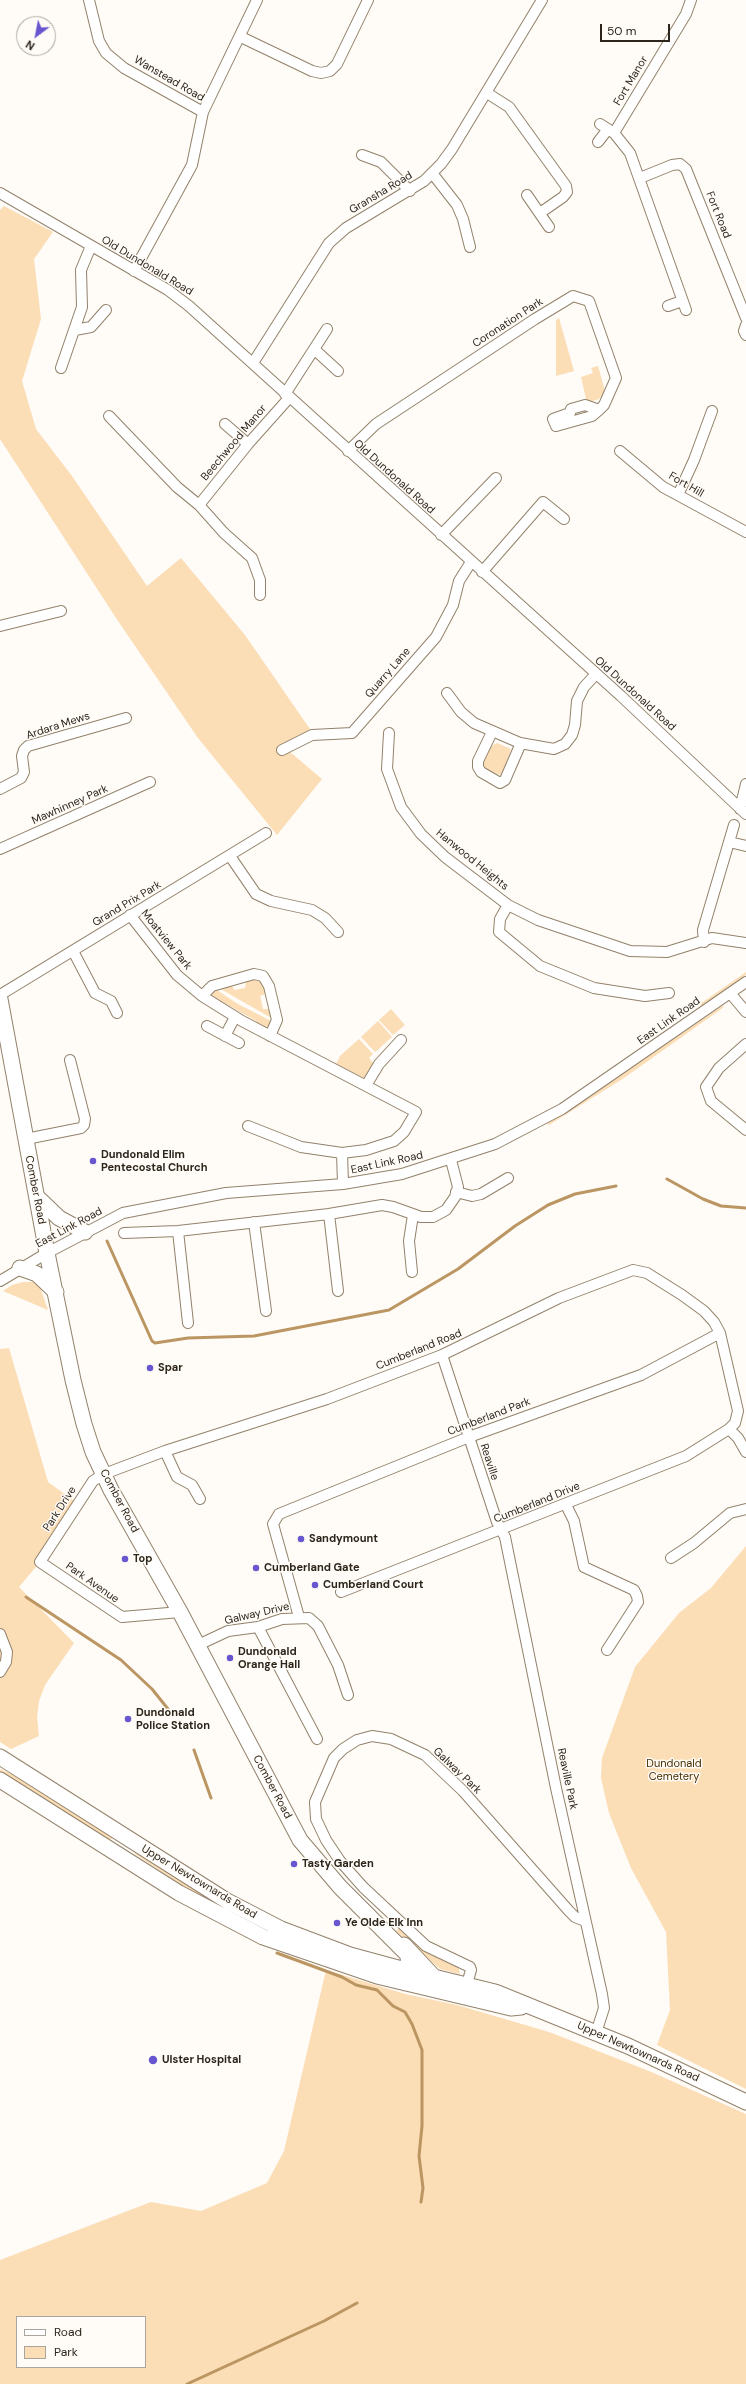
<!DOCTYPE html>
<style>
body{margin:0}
#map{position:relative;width:746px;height:2384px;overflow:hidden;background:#fffbf6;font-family:"DM Sans",sans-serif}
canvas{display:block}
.legend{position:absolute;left:16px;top:2316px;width:130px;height:52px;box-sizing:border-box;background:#fffbf6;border:1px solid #aba59f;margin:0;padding:5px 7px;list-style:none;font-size:12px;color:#2c251c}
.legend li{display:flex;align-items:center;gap:8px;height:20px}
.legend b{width:20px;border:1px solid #aba59f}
.north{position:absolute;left:16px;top:16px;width:40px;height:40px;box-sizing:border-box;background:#fffbf6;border:1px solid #aba59f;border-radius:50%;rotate:212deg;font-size:11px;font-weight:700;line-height:16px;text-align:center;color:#2c251c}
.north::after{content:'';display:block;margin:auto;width:14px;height:18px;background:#6756cf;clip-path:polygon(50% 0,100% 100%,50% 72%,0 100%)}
.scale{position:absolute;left:600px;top:24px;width:70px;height:18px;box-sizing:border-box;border:2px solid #2c251c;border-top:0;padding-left:5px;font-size:12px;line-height:14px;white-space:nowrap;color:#2c251c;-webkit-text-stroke:3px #fffbf6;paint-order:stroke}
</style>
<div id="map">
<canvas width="746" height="2384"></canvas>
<ul class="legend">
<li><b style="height:5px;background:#fff"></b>Road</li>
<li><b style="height:11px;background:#fbddb6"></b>Park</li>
</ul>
<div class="north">N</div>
<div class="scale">50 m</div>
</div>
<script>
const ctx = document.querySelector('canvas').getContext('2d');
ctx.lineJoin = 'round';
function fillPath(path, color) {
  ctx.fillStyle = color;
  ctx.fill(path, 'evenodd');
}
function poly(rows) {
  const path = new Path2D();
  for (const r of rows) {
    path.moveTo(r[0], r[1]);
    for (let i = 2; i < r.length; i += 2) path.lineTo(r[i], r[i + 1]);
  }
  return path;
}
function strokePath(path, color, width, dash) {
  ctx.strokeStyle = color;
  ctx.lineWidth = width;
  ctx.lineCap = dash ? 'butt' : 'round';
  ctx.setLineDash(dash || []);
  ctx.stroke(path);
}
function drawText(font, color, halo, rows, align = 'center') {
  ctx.font = font + ' "DM Sans",sans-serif';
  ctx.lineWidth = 3;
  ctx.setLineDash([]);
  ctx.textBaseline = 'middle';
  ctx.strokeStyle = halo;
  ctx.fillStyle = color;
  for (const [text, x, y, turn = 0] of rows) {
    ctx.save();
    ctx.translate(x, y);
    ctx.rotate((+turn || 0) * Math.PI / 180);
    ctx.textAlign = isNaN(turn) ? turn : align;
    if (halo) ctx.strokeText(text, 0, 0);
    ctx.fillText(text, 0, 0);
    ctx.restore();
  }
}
fillPath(poly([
 [4,206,53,232,34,259,41,319,22,381,36,429,72,476,147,586,181,558,245,635,312,732,283,746,322,779,277,835,198,738,118,621,0,439,0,210],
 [559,318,574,371,556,376,556,320],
 [598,366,605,391,599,399,587,403,581,377,593,373,591,368],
 [497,743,511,749,503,773,500,775,485,769,483,763,491,746],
 [746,972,746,975,702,1006,700,1004],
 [256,979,265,984,266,994,260,996,263,1009,269,1009,273,1019,219,988,231,985,235,990,245,988,246,982],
 [215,989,238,1004,273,1022,269,1029,256,1023,256,1021,210,995],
 [722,1006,724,1007,624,1078,549,1125,547,1124],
 [391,1009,405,1025,393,1035,379,1020],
 [378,1021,392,1037,375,1052,361,1037],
 [359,1039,373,1054,369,1058,374,1064,364,1078,336,1064,340,1056],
 [23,1282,33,1282,40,1287,48,1310,3,1291,12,1285],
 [9,1348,48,1482,77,1503,40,1562,19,1587,74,1643,45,1685,39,1701,37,1717,39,1736,11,1749,0,1742,0,1349],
 [746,1546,746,2089,657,2045,670,2010,666,1932,631,1868,609,1813,601,1778,602,1758,635,1667,679,1613,711,1588],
 [0,1769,29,1782,114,1838,106,1840,0,1774],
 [133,1849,261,1926,261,1928,198,1899,174,1880,135,1854],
 [399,1928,427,1952,458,1965,460,1974,440,1969,396,1931],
 [326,1970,405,1994,457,2005,549,2032,649,2071,746,2114,746,2384,0,2384,0,2260,151,2202,201,2211,267,2183,284,2151],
 [17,2317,145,2317,145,2367,17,2367]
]), '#fbddb6');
strokePath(poly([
 [667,1179,703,1199,721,1206,746,1208],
 [107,1241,152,1341,155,1343,188,1338,254,1336,389,1310,458,1269,515,1226,548,1205,575,1194,616,1186],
 [26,1597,121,1660,152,1689,168,1709],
 [194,1750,211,1798],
 [277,1953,342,1977,356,1985,377,1990,393,2006,405,2012,412,2024,422,2050,422,2126,419,2156,423,2188,421,2202],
 [187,2384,324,2321,357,2303]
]), '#bb9662', 3);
const minor = poly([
 [89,0,99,41,106,53,124,68,203,112],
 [241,37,312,71,321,73,330,71,337,64,368,0],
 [487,93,509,107,566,186,567,192,563,197,540,213],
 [600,124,614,133,630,153,686,310],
 [614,133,686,14,691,0],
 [598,142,608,129],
 [362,155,381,162,410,191],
 [432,173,457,205,463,219,470,247],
 [640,178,672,165,680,164,686,169,746,318],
 [0,193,168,290,189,306,621,696,746,814],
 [527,195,549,227],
 [134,271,192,165,203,112,257,0],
 [668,306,682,301],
 [746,325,744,331,746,335],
 [75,330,91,327,106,310],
 [314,349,338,371],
 [253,363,329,243,346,228,424,181,441,164,452,149,542,0],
 [61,368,82,307,81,270,91,246],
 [285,394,327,329],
 [109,416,177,487,199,505,248,444,289,398],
 [225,424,248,444],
 [348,451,376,424,535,319,573,296,589,301,616,378,604,405,599,410,592,416,556,426,553,419,570,413,571,409,585,405,599,410],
 [620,451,663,487,746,532],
 [678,495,694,460,712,411],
 [199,505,224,533,252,558,260,580,260,595],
 [441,535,496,478],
 [482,572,543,502,564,519],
 [0,626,61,611],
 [447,693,461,712,474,723,520,743,554,749,565,744,572,735,575,725,577,701,584,687,596,674],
 [492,732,478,761,478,767,481,772,500,783,505,780,521,743],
 [389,733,387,769,401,807,421,834,445,857,508,905,538,920,630,951,667,952,712,938,746,943],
 [282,750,312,735,352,733,436,637,453,605,459,581,471,562],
 [0,789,21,778,24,772,22,756,24,750,28,746,126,718],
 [740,809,746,784],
 [729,842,746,846],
 [0,849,150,782],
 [230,856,256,894,271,901,312,910,325,918,338,932],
 [508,905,500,919,499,932,540,966,594,988,645,996,669,993],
 [130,915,177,975,202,996,242,1021,416,1112,404,1132,394,1141,366,1150,342,1153,301,1147,248,1126],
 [704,942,703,930,734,825],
 [73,951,95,993,111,1001,117,1013],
 [730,993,746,1012],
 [0,995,266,833],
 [202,996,212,986,254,974,263,976,269,986,277,1020,270,1036],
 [207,1026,239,1043],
 [225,1036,235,1017],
 [746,1044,719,1068,706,1087,711,1101,746,1130],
 [367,1084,379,1064,401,1040],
 [26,1139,81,1128,84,1125,85,1119,70,1060],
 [342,1153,343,1184],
 [456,1192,472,1196,481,1194,508,1178],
 [329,1214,338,1291],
 [254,1222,266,1311],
 [178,1231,188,1323],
 [124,1233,178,1231,329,1214,382,1205,393,1207,421,1217,433,1217,446,1210,455,1197,458,1187,451,1160],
 [412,1272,409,1241,413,1215],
 [0,1281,47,1253,123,1213,226,1193,343,1184,402,1174,495,1144,562,1109,746,982],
 [442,1355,497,1522,505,1537,556,1788,602,1994,604,2008,596,2033],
 [729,1429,738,1438,746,1452],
 [165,1451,177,1477,192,1485,200,1499],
 [566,1505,574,1521,584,1567,634,1590,637,1596,638,1602,607,1650],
 [671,1558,694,1543,730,1513,746,1509],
 [180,1612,122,1617,40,1562,93,1481,104,1474,165,1451,327,1399,442,1355,559,1298,633,1270,647,1273,682,1295,704,1311,714,1322,720,1333],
 [299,1617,273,1524,279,1514,469,1437,641,1375,720,1333,738,1411,735,1423,729,1429,686,1456,341,1592],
 [258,1627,317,1739],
 [0,1634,7,1652,6,1662,0,1672],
 [196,1646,228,1631,258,1627,282,1619,309,1618,318,1626,338,1665,348,1695],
 [467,1984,471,1970,470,1967,426,1946,363,1887,340,1861,326,1840,316,1819,315,1802,334,1758,343,1749,357,1740,372,1736,391,1739,425,1755,463,1791,569,1911,575,1917,585,1921]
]);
const highway = poly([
 [0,999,47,1253,73,1380,84,1424,93,1452,111,1490,180,1612,300,1840,340,1887,408,1955,409,1971,405,1983],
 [37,1197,59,1218,85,1232],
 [20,1268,37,1274,56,1292],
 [0,1757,227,1901,281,1929,350,1955,409,1971,495,1992,628,2046,746,2102],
 [0,1780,179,1893,263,1937,377,1976,511,2008,521,2007],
 [404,1945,434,1977]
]);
strokePath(minor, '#92826b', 12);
strokePath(highway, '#92826b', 17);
strokePath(minor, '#fff', 10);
strokePath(highway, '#fff', 15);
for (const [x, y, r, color] of [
 [93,1161,4,"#6756cf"],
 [150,1368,4,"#6756cf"],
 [301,1539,4,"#6756cf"],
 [125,1559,4,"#6756cf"],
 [256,1568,4,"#6756cf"],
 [315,1585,4,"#6756cf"],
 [230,1658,4,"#6756cf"],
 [128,1719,4,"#6756cf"],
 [294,1864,4,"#6756cf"],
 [337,1923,4,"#6756cf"],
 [153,2060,5,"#6756cf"]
]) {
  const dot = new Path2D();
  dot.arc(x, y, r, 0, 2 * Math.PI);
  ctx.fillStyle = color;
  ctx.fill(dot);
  strokePath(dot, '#fffbf6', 1.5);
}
drawText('11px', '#2c251c', '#fffbf6', [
 ["Wanstead Road",169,79,30],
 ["Fort Manor",631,81,-59],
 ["Gransha Road",381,193,-31],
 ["Fort Road",718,215,68],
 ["Old Dundonald Road",147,266,31],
 ["Coronation Park",508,323,-33],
 ["Beechwood Manor",234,443,-50],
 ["Old Dundonald Road",394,477,42],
 ["Fort Hill",686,485,30],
 ["Quarry Lane",388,673,-49],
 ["Old Dundonald Road",635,694,42],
 ["Ardara Mews",58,726,-18],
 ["Mawhinney Park",70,805,-24],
 ["Hanwood Heights",472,860,39],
 ["Grand Prix Park",127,904,-31],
 ["Moatview Park",166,940,51],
 ["East Link Road",669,1021,-35],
 ["East Link Road",387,1163,-12],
 ["Comber Road",35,1190,79],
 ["East Link Road",69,1228,-28],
 ["Cumberland Road",419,1350,-22],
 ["Cumberland Park",489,1417,-21],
 ["Reaville",489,1462,72],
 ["Comber Road",119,1501,62],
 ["Cumberland Drive",537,1503,-22],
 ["Park Drive",60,1509,-57],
 ["Park Avenue",92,1583,35],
 ["Galway Drive",257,1614,-13],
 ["Galway Park",457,1771,44],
 ["Reaville Park",567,1779,78],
 ["Comber Road",272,1787,62],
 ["Upper Newtownards Road",199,1882,31],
 ["Upper Newtownards Road",638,2052,24]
]);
drawText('bold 11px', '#2c251c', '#fffbf6', [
 ["Dundonald Elim",101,1155],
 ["Pentecostal Church",101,1168],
 ["Spar",158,1368],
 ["Sandymount",309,1539],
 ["Top",133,1559],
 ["Cumberland Gate",264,1568],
 ["Cumberland Court",323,1585],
 ["Dundonald",238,1652],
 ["Orange Hall",238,1665],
 ["Dundonald",136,1713],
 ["Police Station",136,1726],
 ["Tasty Garden",302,1864],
 ["Ye Olde Elk Inn",345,1923],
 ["Ulster Hospital",162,2060]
], 'left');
drawText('11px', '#492f02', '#fffbf6', [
 ["Dundonald",674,1764],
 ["Cemetery",674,1777]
]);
</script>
